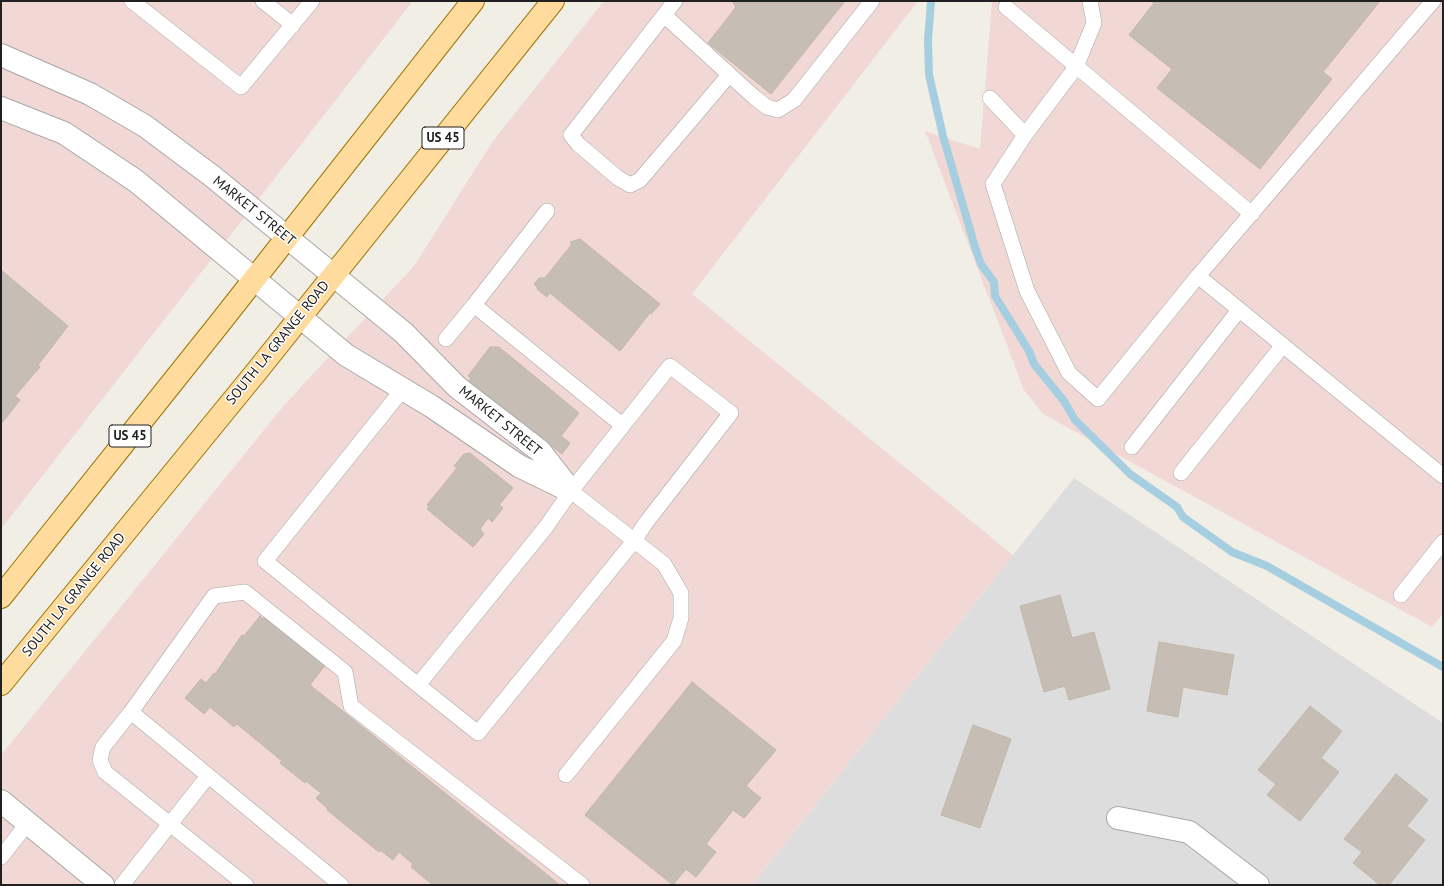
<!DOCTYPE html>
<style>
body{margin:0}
#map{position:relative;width:1444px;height:886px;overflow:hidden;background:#f1eee6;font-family:"PT Sans",sans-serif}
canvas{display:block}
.frame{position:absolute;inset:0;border:2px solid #202020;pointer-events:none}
</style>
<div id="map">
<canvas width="1444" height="886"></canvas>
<div class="frame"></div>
</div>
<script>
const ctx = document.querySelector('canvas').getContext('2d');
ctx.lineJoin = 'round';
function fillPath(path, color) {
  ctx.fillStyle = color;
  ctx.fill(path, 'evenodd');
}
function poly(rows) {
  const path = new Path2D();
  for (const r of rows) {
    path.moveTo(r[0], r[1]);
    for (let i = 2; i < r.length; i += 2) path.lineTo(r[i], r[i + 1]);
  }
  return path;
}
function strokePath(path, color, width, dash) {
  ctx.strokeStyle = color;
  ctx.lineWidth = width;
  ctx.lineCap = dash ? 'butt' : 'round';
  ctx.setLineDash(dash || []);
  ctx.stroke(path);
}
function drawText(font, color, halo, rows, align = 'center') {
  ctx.font = font + ' "PT Sans",sans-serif';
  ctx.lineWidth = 3;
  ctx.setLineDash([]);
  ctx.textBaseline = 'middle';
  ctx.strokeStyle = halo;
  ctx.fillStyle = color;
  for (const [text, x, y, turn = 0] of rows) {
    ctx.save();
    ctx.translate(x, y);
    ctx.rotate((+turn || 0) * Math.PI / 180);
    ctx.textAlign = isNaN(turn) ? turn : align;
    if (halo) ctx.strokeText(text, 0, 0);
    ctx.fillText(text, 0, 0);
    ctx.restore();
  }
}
fillPath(poly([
 [1074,478,1443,723,1443,885,752,885]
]), '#dedddd');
fillPath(poly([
 [1,1,413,1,1,529],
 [604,1,918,1,692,294,1013,555,752,885,1,885,1,755,285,404,414,266,493,141],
 [992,1,1443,1,1443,614,1432,627,1043,414,1024,390,925,131,980,149]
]), '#f2d8d5');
strokePath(poly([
 [931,1,928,40,929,75,943,136,975,247,981,264,994,282,995,296,1029,351,1034,364,1064,401,1075,420,1130,474,1177,507,1183,517,1232,552,1267,566,1443,667]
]), '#a5cfe0', 8);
const building = poly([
 [732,1,845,1,771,94,708,43,736,7,732,1],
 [1151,1,1380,1,1323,72,1332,79,1260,169,1157,88,1172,69,1129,35,1154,3,1151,1],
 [580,239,660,304,651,314,650,313,620,351,550,293,547,297,537,289,538,288,534,284,539,278,545,278,572,244,570,242,580,239],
 [1,270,68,326,38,365,40,367,15,396,20,400,1,424,1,270],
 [490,347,499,347,579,413,561,436,570,443,562,454,553,447,551,449,467,383,471,378,468,376,490,347],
 [470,453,513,488,499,505,503,508,492,522,488,518,480,529,484,534,473,547,427,509,429,507,427,505,457,468,454,466,464,454,470,453],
 [1060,595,1072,638,1094,632,1110,689,1069,700,1065,686,1044,692,1020,606,1060,595],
 [260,616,263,619,265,616,326,664,310,685,560,885,433,885,411,867,413,864,399,852,393,860,380,850,379,852,327,810,328,809,316,798,321,793,306,781,305,783,280,763,282,761,237,724,234,727,210,707,204,714,185,698,201,679,206,683,214,673,215,674,242,635,244,636,260,616],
 [1159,642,1234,655,1227,695,1183,687,1178,717,1147,711,1159,642],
 [692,682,776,750,746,786,761,798,744,818,733,810,706,844,716,852,696,877,686,869,673,885,585,815,692,682],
 [1310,706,1342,731,1321,758,1339,772,1300,821,1267,795,1276,784,1258,770,1310,706],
 [973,725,1011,739,980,828,941,815,973,725],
 [1396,774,1428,800,1407,826,1425,840,1389,885,1380,885,1353,863,1362,852,1344,839,1396,774]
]);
fillPath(building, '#c6beb5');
strokePath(building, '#c3b6a8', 1);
const lane = poly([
 [132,1,241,87,312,1],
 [263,1,293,25],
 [675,1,571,135,578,144,618,178,630,185,640,180,729,75],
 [1090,1,1094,23,1076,67,1025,135,993,184,1027,291,1069,373,1098,399,1198,276,1433,1],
 [1006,7,1252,214],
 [664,15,754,97,767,107,778,110,794,100,872,1],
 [990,98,1025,135],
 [547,211,474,305,622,425],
 [1198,276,1443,476],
 [446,339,474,305],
 [403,389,265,561,418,685,478,733,634,541,645,524,731,413,670,366,571,491,546,527,418,685],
 [1132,447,1239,310],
 [1181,473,1283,345],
 [1401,595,1443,542],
 [131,712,103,747,100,760,105,772,246,885],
 [566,775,674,641,681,618,681,593,664,564,571,491],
 [1,857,28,823],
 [122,885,208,776],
 [341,885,131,712,214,596,245,592,345,672,351,706,582,885]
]);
const street = poly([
 [1,55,90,94,145,126,212,176,404,333,457,387,540,451,571,491],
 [1,108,64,133,136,181,346,355,431,406,519,466,566,489],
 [1,801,103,885],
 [1118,818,1189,832,1258,885]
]);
const primary = poly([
 [1,597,219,324,473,1],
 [1,684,257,371,553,1]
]);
strokePath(lane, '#a7a7a7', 16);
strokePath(street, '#a7a7a7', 24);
strokePath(primary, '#9c7300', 24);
strokePath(lane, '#fff', 15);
strokePath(street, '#fff', 22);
strokePath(primary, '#ffdb9d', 22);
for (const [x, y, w] of [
 [443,138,42],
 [130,436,42]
]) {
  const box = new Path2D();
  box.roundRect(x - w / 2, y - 11, w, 22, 3);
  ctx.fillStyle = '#fff';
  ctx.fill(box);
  strokePath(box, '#202020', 1);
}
drawText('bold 13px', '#202020', null, [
 ["US 45",443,138],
 ["US 45",130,436]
]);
drawText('14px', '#202020', '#fff', [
 ["MARKET STREET",254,211,39],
 ["SOUTH LA GRANGE ROAD",278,343,-51],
 ["MARKET STREET",500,421,39],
 ["SOUTH LA GRANGE ROAD",74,595,-51]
]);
</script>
